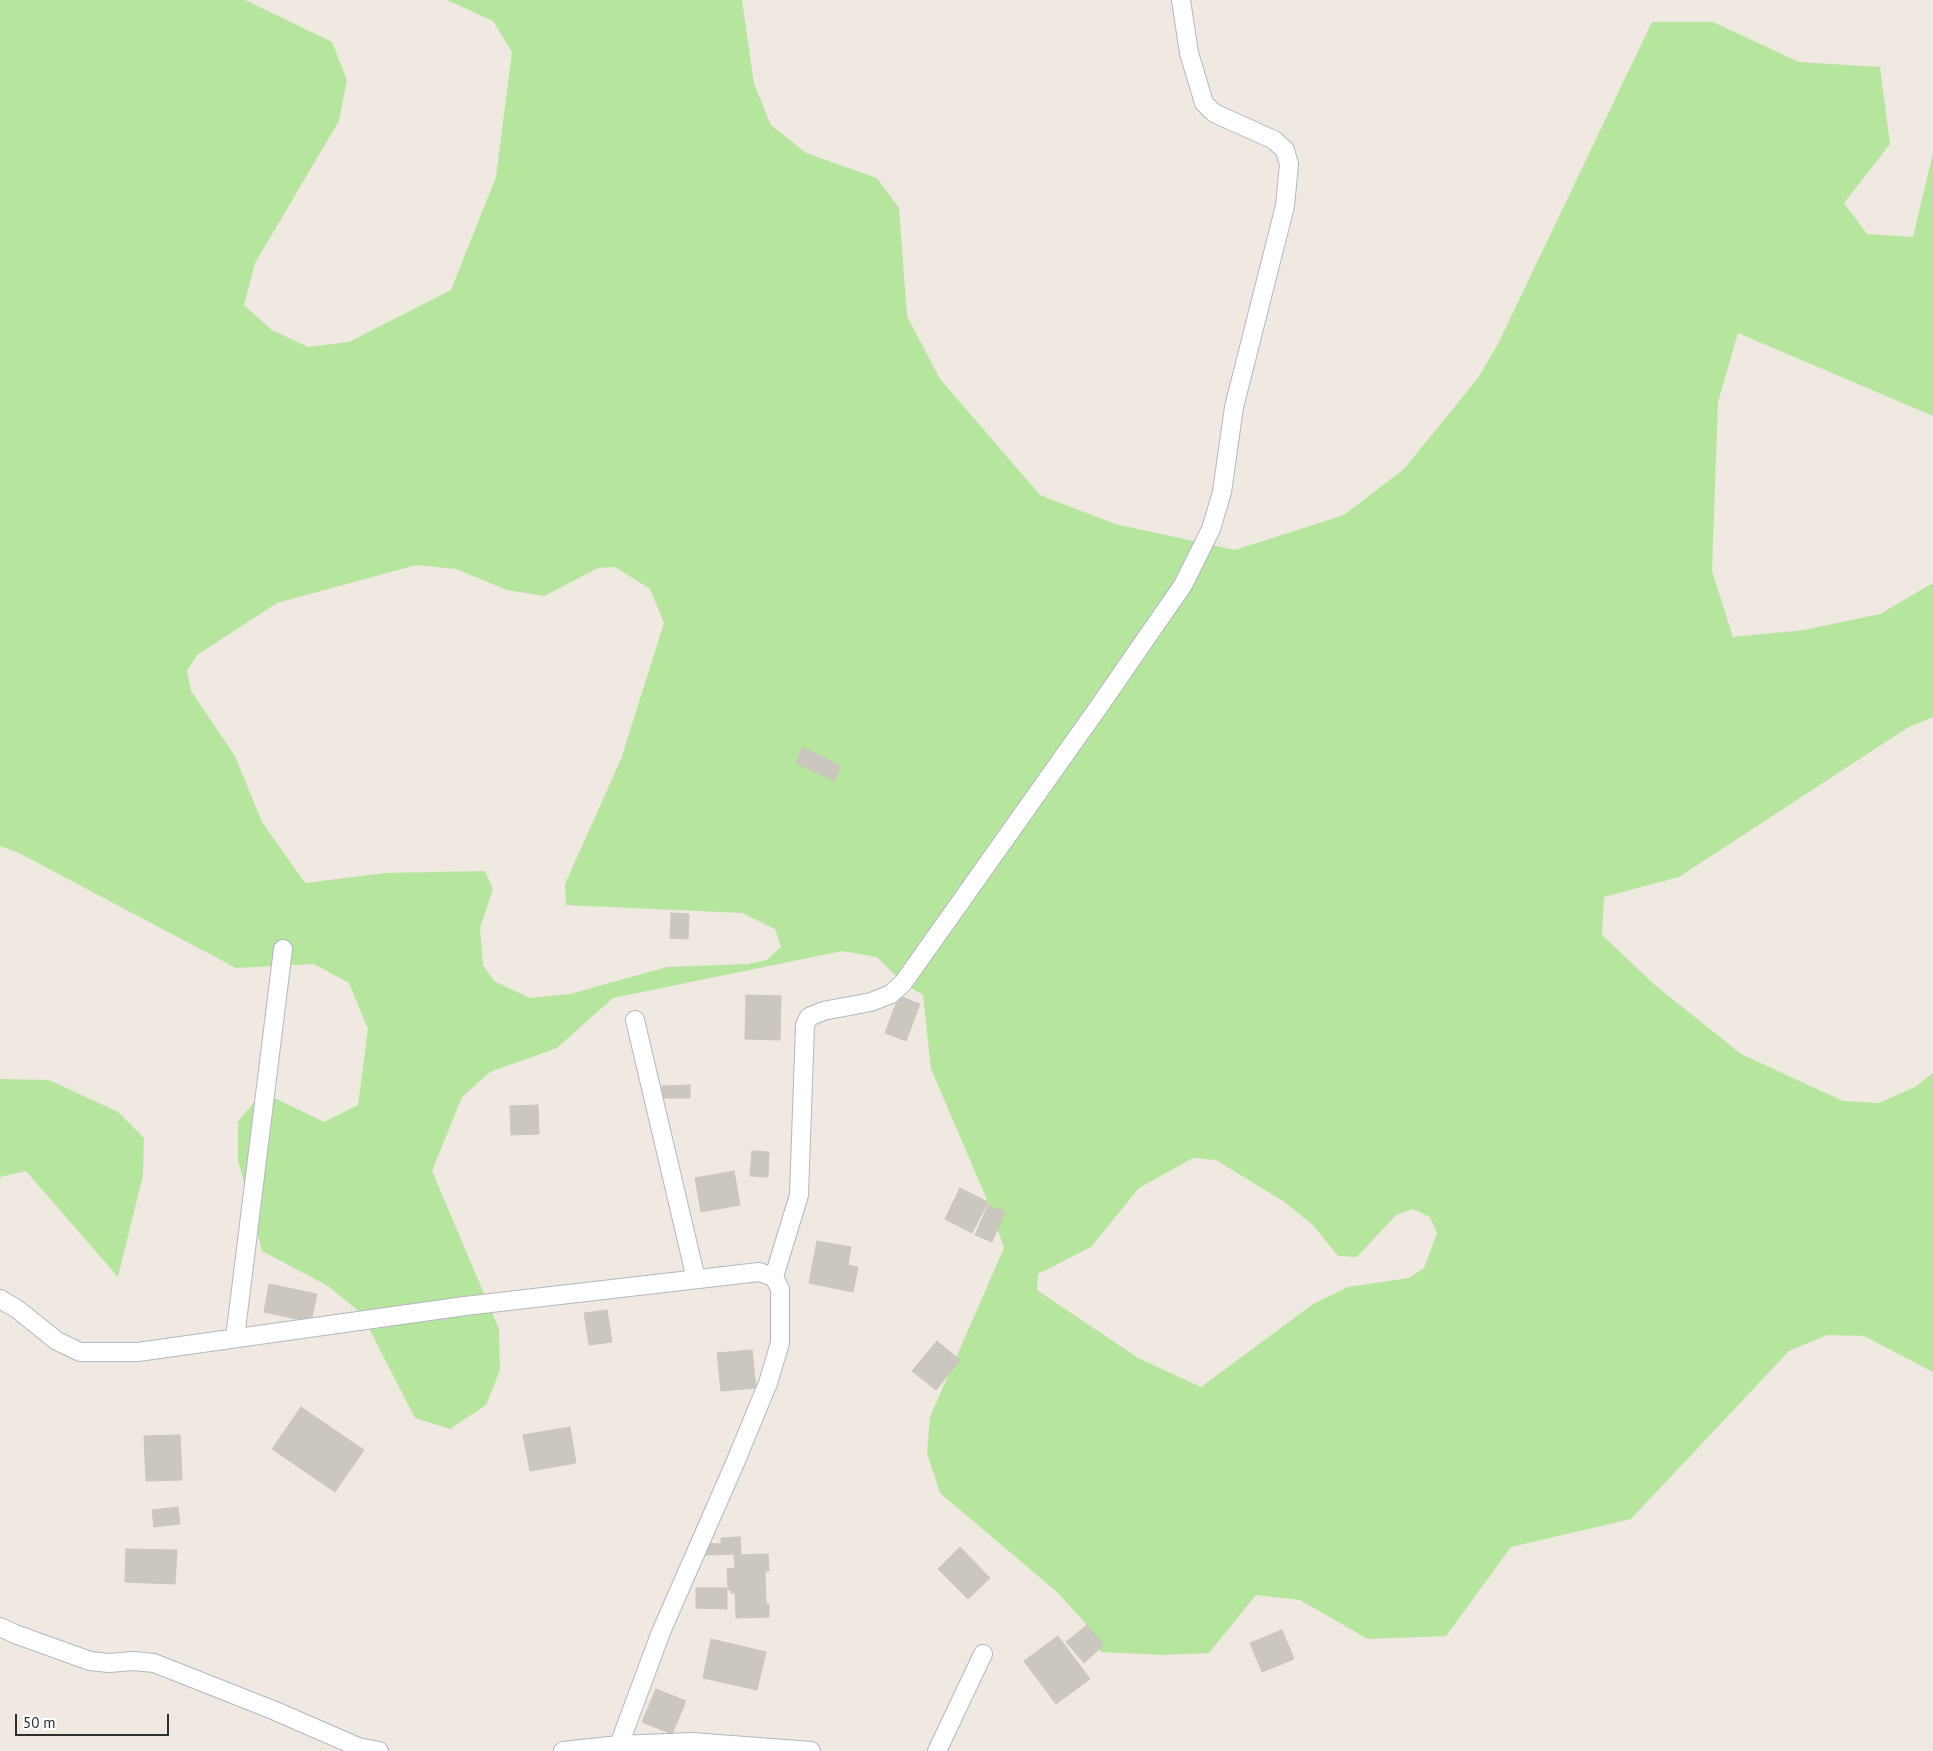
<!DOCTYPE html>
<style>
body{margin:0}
#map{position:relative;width:1933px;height:1751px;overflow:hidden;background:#efe9e1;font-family:"PT Sans",sans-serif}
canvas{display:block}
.scale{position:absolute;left:15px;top:1714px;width:154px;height:22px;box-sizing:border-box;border:2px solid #2e2e2e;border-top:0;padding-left:6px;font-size:15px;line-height:18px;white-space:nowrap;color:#2e2e2e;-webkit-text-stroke:4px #fff;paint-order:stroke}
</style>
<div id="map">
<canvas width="1933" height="1751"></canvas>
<div class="scale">50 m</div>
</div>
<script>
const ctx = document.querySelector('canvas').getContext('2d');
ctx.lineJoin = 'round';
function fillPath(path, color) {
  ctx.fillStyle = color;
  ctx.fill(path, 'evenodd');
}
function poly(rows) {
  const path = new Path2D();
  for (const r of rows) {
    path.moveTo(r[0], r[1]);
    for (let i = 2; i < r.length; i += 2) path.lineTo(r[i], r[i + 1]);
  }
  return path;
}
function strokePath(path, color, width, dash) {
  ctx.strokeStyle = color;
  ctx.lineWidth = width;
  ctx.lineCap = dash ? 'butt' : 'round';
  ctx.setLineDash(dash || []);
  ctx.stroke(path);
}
fillPath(poly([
 [0,0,245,0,332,42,347,80,339,121,255,263,244,305,272,330,308,347,349,342,451,290,496,177,512,52,493,21,447,0,742,0,754,84,771,125,806,153,877,178,899,208,907,316,940,379,1040,495,1115,524,1235,550,1344,515,1404,469,1478,378,1498,344,1652,22,1713,22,1799,62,1880,67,1890,144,1844,203,1867,234,1913,237,1933,153,1933,416,1738,333,1718,402,1712,571,1733,637,1804,630,1880,614,1933,583,1933,717,1907,728,1679,877,1604,897,1602,935,1655,985,1741,1054,1843,1101,1879,1103,1915,1087,1933,1073,1933,1372,1864,1336,1827,1335,1789,1351,1631,1519,1511,1547,1446,1636,1368,1639,1300,1600,1256,1595,1209,1653,1162,1655,1101,1652,1087,1625,1057,1592,940,1493,927,1453,930,1417,1004,1248,988,1202,931,1069,923,995,903,983,877,957,842,951,613,998,557,1048,490,1072,462,1097,432,1171,499,1329,500,1370,486,1405,450,1429,415,1418,361,1313,328,1286,262,1251,238,1160,238,1122,262,1092,324,1122,358,1105,368,1029,349,983,314,964,236,968,17,852,0,846],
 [416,565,456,569,507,590,544,596,598,568,615,567,650,589,664,623,621,759,565,884,566,905,742,913,775,929,781,947,767,960,748,964,667,967,570,994,530,998,494,981,483,965,480,928,493,889,485,871,385,873,305,883,262,822,235,756,191,691,187,671,197,655,277,603],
 [1193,1158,1216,1160,1283,1201,1313,1225,1338,1256,1357,1257,1396,1215,1413,1209,1430,1217,1437,1233,1424,1268,1409,1278,1348,1287,1313,1304,1201,1387,1138,1358,1037,1290,1038,1274,1091,1247,1139,1188],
 [0,1079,49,1080,118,1112,144,1138,143,1175,118,1277,26,1171,0,1177]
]), '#b6e59e');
const building = poly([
 [803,747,841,766,834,781,796,763,803,747],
 [671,913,689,914,688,939,670,938,671,913],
 [746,995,781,996,780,1040,745,1039,746,995],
 [899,996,920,1004,906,1041,885,1033,899,996],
 [690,1085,690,1098,662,1098,662,1086,690,1085],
 [538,1105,539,1134,511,1135,510,1106,538,1105],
 [752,1151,769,1152,768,1177,750,1176,752,1151],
 [734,1171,740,1205,701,1212,695,1178,734,1171],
 [960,1188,988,1202,972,1233,945,1219,960,1188],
 [988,1205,1005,1212,992,1242,975,1235,988,1205],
 [817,1241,851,1247,848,1265,858,1267,853,1292,809,1283,817,1241],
 [269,1284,317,1294,311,1322,264,1312,269,1284],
 [607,1310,612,1342,589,1345,584,1313,607,1310],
 [937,1341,960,1360,936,1390,912,1371,937,1341],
 [752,1350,756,1388,721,1391,717,1353,752,1350],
 [301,1407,364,1450,335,1492,272,1449,301,1407],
 [570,1427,576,1463,530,1471,523,1435,570,1427],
 [180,1435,182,1480,146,1481,144,1436,180,1435],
 [178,1507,180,1524,154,1527,152,1510,178,1507],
 [740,1537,741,1554,704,1555,703,1543,721,1544,721,1538,740,1537],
 [960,1547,990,1578,968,1599,938,1569,960,1547],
 [126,1549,177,1550,175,1584,125,1582,126,1549],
 [768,1554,769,1571,765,1571,766,1604,769,1604,769,1617,736,1618,735,1593,731,1593,731,1590,728,1590,727,1569,735,1568,734,1555,768,1554],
 [696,1588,727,1588,727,1609,696,1608,696,1588],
 [1087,1625,1104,1645,1084,1663,1066,1642,1087,1625],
 [1282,1630,1294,1659,1262,1672,1250,1643,1282,1630],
 [1058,1636,1090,1679,1056,1704,1024,1661,1058,1636],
 [711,1639,766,1652,757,1690,703,1678,711,1639],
 [656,1689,686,1701,672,1734,642,1722,656,1689]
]);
fillPath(building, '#cbc7bf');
strokePath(building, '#cbc5ba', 1);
const street = poly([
 [635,1020,696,1279],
 [0,1299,17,1309,57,1341,80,1352,138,1352,465,1306,759,1272,774,1277],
 [235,1338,283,949],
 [0,1627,15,1634,90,1661,109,1663,133,1661,154,1663,273,1710,358,1747,379,1751],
 [619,1745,661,1632,735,1463,768,1383,780,1343,780,1289,774,1277,799,1195,805,1025,809,1017,823,1011,871,1002,891,994,903,983,1100,705,1183,585,1211,529,1222,492,1234,407,1285,206,1289,164,1285,150,1274,140,1214,113,1204,103,1189,53,1181,0],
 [563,1751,619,1745,692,1742,811,1751],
 [937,1751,983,1654]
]);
strokePath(street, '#b4b7c1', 20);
strokePath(street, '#fff', 18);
</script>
